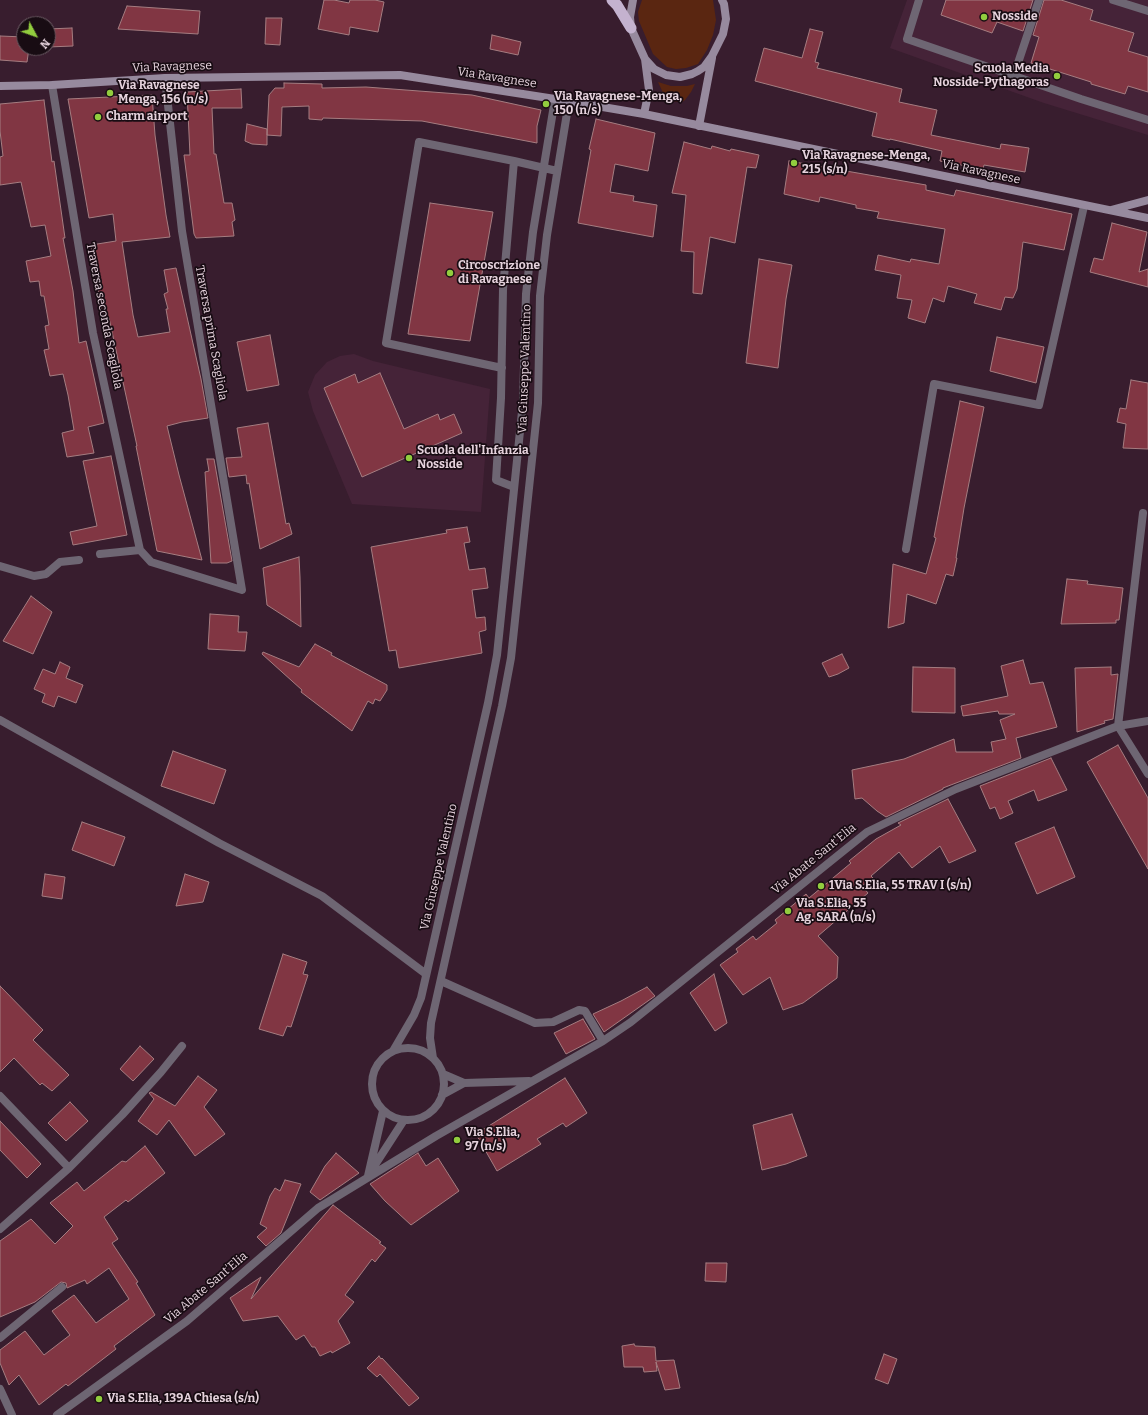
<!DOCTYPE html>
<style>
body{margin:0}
#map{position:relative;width:1148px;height:1415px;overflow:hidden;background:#381d2e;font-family:Bitter,serif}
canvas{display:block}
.north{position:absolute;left:16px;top:16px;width:40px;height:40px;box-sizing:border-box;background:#180c13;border:1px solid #6a5b63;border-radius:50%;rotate:131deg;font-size:11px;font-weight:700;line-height:16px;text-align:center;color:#e5d2dc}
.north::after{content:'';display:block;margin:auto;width:14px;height:18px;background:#92cd3e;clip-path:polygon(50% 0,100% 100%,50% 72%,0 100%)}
</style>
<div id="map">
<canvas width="1148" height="1415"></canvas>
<div class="north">N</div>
</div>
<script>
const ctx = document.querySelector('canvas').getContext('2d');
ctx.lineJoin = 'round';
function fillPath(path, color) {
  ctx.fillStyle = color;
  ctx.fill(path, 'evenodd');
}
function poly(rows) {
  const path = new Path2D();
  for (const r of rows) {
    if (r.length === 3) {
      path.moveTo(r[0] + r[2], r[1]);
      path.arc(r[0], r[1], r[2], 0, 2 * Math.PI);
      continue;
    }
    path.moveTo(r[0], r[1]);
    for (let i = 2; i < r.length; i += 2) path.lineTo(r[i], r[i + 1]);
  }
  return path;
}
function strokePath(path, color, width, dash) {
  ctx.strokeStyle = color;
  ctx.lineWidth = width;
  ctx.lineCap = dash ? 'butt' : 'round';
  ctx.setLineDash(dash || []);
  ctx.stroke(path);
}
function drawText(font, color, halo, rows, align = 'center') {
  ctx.font = font + ' Bitter,serif';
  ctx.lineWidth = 3.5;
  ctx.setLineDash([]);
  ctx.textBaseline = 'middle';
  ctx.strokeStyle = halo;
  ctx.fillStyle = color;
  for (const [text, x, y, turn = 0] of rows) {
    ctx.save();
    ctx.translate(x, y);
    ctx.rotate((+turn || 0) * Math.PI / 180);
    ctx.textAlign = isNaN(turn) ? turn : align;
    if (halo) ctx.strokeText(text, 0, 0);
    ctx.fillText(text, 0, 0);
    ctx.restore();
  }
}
fillPath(poly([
 [907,0,1148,0,1148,135,1044,103,890,48],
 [354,354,373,361,490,389,481,512,352,504,313,411,308,392,315,375,327,362,340,356]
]), '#452338');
fillPath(poly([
 [642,0,713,0,716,20,713,35,707,50,698,64,686,68,676,69,667,67,653,54,639,21,638,12],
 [658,82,671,86,687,86,695,84,691,92,685,100,682,102,678,102,673,101,664,95]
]), '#5a2611');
const building = poly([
 [324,0,334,0,349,3,350,0,375,0,384,2,378,32,350,27,349,35,318,29,324,0],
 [946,0,1033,0,1023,31,997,22,992,33,941,15,946,0],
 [1044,0,1061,0,1093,10,1090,20,1134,33,1128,51,1148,57,1148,92,1128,86,1125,94,1091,84,1091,82,1031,63,1039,37,1033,35,1044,0],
 [127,6,200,11,198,34,118,29,127,6],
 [266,18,282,18,280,45,265,44,266,18],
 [72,28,73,46,48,47,48,29,72,28],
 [810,29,823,32,815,62,819,63,817,68,902,89,899,102,937,110,931,135,1000,149,1001,144,1029,148,1025,172,984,165,983,169,940,161,942,151,890,139,890,140,872,136,877,113,755,81,764,48,802,58,810,29],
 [492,35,521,42,518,55,490,49,492,35],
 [0,36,24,37,24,48,29,48,27,62,0,60,0,36],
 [284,83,322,84,322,88,366,87,472,95,541,110,537,126,537,143,422,121,323,118,322,120,309,119,309,106,282,107,281,136,267,135,269,95,275,88,284,88,284,83],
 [241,89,242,108,212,108,214,154,216,154,224,203,232,203,235,220,232,222,234,236,196,238,194,234,184,155,190,155,187,92,241,89],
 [152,95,155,135,166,215,170,237,122,242,133,315,138,337,170,332,166,309,168,309,164,294,168,292,164,270,176,268,201,379,208,418,182,422,167,426,179,475,202,560,157,551,136,446,137,446,109,318,103,319,91,245,116,241,113,214,89,218,68,99,152,95],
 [44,100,52,162,54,161,65,238,63,238,73,291,79,343,86,341,104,423,88,427,94,453,67,457,62,433,74,430,68,395,63,374,50,376,44,350,49,349,45,326,49,325,44,296,41,296,39,281,30,282,26,261,51,256,45,225,31,227,21,182,0,185,0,157,3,156,0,131,0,104,44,100],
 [596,119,655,133,648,171,615,164,610,192,634,196,633,201,657,205,653,237,578,223,591,150,589,149,596,119],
 [247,124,267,129,267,145,252,144,245,141,247,124],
 [684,142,711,149,712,146,730,151,731,149,759,155,756,168,747,167,735,243,710,237,702,294,693,293,694,252,681,251,686,195,672,193,684,142],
 [789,161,926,185,926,190,954,196,956,190,1072,214,1064,250,1023,242,1017,289,1013,298,1005,297,1001,310,974,303,977,294,948,286,944,302,933,298,925,323,908,318,912,300,897,298,901,275,875,270,878,255,910,262,911,259,939,264,945,229,877,218,879,212,856,208,856,205,820,197,819,202,784,194,789,161],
 [430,203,493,212,470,341,408,334,430,203],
 [1112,223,1147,232,1139,272,1148,269,1148,287,1090,272,1094,258,1103,260,1112,223],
 [759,259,792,265,786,299,778,368,746,363,759,259],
 [270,335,279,385,247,391,237,342,270,335],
 [997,337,1044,347,1036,383,990,371,997,337],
 [380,373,404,429,438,414,440,420,454,414,462,433,362,477,324,388,355,374,358,383,380,373],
 [1131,380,1148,383,1148,449,1123,448,1126,424,1117,422,1120,408,1126,409,1131,380],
 [960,401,984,407,964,508,956,558,957,558,953,576,946,574,936,604,907,594,904,623,888,628,893,564,926,574,936,538,934,537,960,401],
 [268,423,286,524,289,523,292,534,260,549,249,483,247,484,246,475,229,477,226,458,242,457,237,428,268,423],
 [111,456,127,535,73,545,70,532,97,526,83,461,111,456],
 [207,459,214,459,232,561,227,563,211,563,205,472,209,471,207,459],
 [467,527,470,542,464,543,469,570,485,568,488,588,472,590,476,618,485,617,486,630,479,632,482,653,399,668,396,650,389,651,371,547,447,533,446,530,467,527],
 [299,557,300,577,301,627,267,605,263,568,299,557],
 [1067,579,1088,581,1087,584,1123,588,1119,620,1116,620,1116,623,1061,624,1067,579],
 [31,596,52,612,33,654,3,641,31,596],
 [210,614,239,616,238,632,247,632,245,651,208,649,210,614],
 [315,644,332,653,331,655,387,685,387,690,380,701,375,699,373,704,368,701,352,731,301,692,302,690,262,654,263,652,299,667,315,644],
 [842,654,849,668,838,674,829,677,822,663,842,654],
 [1023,660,1030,684,1043,682,1057,727,1016,738,1021,758,943,788,943,789,886,817,877,811,862,798,855,799,852,770,904,759,954,739,956,752,993,752,991,742,1006,739,1000,720,1015,714,999,714,998,711,963,716,961,706,1008,696,1001,666,1023,660],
 [60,662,70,667,66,678,83,685,76,703,58,696,54,707,42,702,45,694,34,689,43,669,55,674,60,662],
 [913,667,955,668,955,713,912,712,913,667],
 [1111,667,1111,675,1118,674,1113,719,1104,721,1105,723,1077,732,1075,668,1111,667],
 [1118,745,1148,798,1148,869,1087,762,1118,745],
 [173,751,226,770,214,804,161,786,173,751],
 [1051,758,1067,790,1038,801,1034,790,1008,801,1013,813,1000,819,995,807,990,809,980,786,1051,758],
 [948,799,976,851,949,863,940,846,912,868,899,852,871,876,873,878,862,886,868,893,818,936,838,957,837,978,803,1003,783,1010,770,977,743,995,720,965,738,952,736,949,753,936,756,940,777,923,775,920,806,894,809,898,851,863,849,861,876,839,901,825,898,823,948,799],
 [82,822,125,837,114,866,72,850,82,822],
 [1054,827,1075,877,1037,894,1015,843,1054,827],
 [45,874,65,877,62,899,42,896,45,874],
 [185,874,209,882,203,902,176,906,185,874],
 [283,954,307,962,303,974,308,975,291,1027,287,1026,283,1036,259,1029,283,954],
 [714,974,727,1023,715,1031,690,993,714,974],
 [0,986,43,1030,33,1040,69,1075,52,1091,42,1083,40,1085,14,1058,0,1072,0,986],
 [647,987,655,996,604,1032,593,1014,621,1001,647,987],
 [583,1019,595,1039,566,1054,554,1033,583,1019],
 [140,1046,154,1059,133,1081,120,1069,140,1046],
 [198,1076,217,1090,204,1107,225,1134,195,1156,169,1120,157,1135,138,1121,154,1099,149,1093,151,1092,175,1106,198,1076],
 [565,1078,587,1113,566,1127,563,1123,537,1139,541,1144,497,1171,476,1134,565,1078],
 [70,1102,88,1121,66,1141,48,1123,70,1102],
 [792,1114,807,1156,786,1164,762,1170,753,1125,792,1114],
 [0,1121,41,1164,27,1178,0,1150,0,1121],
 [145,1146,165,1173,128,1202,126,1200,104,1217,118,1239,112,1243,138,1282,136,1283,155,1315,114,1346,116,1349,68,1386,66,1384,39,1405,19,1375,9,1385,0,1363,0,1350,25,1331,44,1355,70,1335,52,1311,74,1295,96,1323,129,1299,109,1268,87,1284,85,1280,67,1288,66,1283,61,1282,35,1302,0,1317,0,1241,31,1219,55,1244,73,1226,50,1203,77,1182,84,1191,122,1161,126,1162,145,1146],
 [336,1153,359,1173,320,1200,310,1192,325,1166,336,1153],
 [418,1153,426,1166,438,1158,459,1191,411,1225,385,1201,370,1184,418,1153],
 [285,1180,301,1184,281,1233,266,1246,257,1237,267,1228,260,1224,270,1196,275,1188,280,1191,285,1180],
 [333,1205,381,1242,379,1243,386,1248,375,1262,372,1259,345,1295,354,1302,338,1321,350,1343,332,1353,331,1351,320,1356,315,1347,312,1347,304,1335,296,1340,278,1316,243,1321,230,1298,261,1277,251,1299,333,1205],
 [706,1263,727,1263,726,1282,705,1281,706,1263],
 [634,1344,635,1346,655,1347,656,1361,674,1360,680,1388,665,1390,656,1362,657,1371,644,1372,643,1367,624,1367,622,1346,634,1344],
 [884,1354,897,1359,888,1384,875,1379,884,1354],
 [379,1356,381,1359,382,1358,419,1398,409,1406,380,1374,377,1377,367,1368,379,1356]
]);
fillPath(building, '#813643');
strokePath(building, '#a57d81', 1);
strokePath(poly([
 [919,0,907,39,1081,99,1148,120],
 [1113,0,1148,11],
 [1014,75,1039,0],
 [906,549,934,384,1039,405,1084,206],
 [0,1338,62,1287]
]), '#6e6673', 8);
strokePath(poly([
 [52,85,93,333,140,550],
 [502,368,386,343,419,142,514,161],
 [514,487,496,480,501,398,503,289,514,161,557,171],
 [1143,513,1118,726,1148,774],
 [140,550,151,562,242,590,182,231,165,78],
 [100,554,140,550],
 [0,566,34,576,46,574,60,562,79,560],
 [0,720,219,843,322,896,426,974],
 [441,981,535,1023,553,1022,579,1010,585,1011,603,1041],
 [408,1084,36],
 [393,1051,414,1015,421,998,488,703,497,655,523,402,526,294,533,232,555,99],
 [433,1058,430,1038,431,1023,502,706,511,658,538,403,540,296,547,235,569,101],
 [443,1074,464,1083,529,1081],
 [442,1095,464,1083],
 [0,1096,69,1168],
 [371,1171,404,1120],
 [368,1176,383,1111],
 [0,1229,69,1168,122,1115,161,1072,182,1046],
 [0,1389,12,1415],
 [57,1415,187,1321,318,1208,436,1136,603,1041,631,1022,867,832,956,789,1118,726,1148,721]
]), '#6e6673', 8);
strokePath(poly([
 [633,0,630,17,631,28,645,59,649,90,644,114],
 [645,59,654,69,666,75,680,77,692,74,698,71,704,67,712,56,723,34,726,19,724,4,722,0],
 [0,86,52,85,165,78,400,75,555,99,644,114,1148,218],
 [699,126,712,58],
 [1111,210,1148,200]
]), '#978a9e', 8);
strokePath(poly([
 [612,0,617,5,631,28]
]), '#c4b2cf', 11);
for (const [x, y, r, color] of [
 [984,17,4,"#92cd3e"],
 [1057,76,4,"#92cd3e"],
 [110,93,4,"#92cd3e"],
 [546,104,4,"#92cd3e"],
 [98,117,4,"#92cd3e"],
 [794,163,4,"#92cd3e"],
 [450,273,4,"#92cd3e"],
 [409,458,4,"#92cd3e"],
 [821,886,4,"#92cd3e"],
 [788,911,4,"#92cd3e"],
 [457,1140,4,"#92cd3e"],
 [99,1399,4,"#92cd3e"]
]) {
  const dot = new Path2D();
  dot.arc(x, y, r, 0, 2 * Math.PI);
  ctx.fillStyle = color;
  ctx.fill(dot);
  strokePath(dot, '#180c13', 1.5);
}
drawText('bold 12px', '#e5d2dc', '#180c13', [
 ["Nosside",992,17],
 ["Scuola Media",1049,69,"right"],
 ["Nosside-Pythagoras",1049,83,"right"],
 ["Via Ravagnese",118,86],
 ["Menga, 156 (n/s)",118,100],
 ["Via Ravagnese-Menga,",554,97],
 ["150 (n/s)",554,111],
 ["Charm airport",106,117],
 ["Via Ravagnese-Menga,",802,156],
 ["215 (s/n)",802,170],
 ["Circoscrizione",458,266],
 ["di Ravagnese",458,280],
 ["Scuola dell'Infanzia",417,451],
 ["Nosside",417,465],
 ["1Via S.Elia, 55 TRAV I (s/n)",829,886],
 ["Via S.Elia, 55",796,904],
 ["Ag. SARA (n/s)",796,918],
 ["Via S.Elia,",465,1133],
 ["97 (n/s)",465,1147],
 ["Via S.Elia, 139A Chiesa (s/n)",107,1399]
], 'left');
drawText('12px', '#e5d2dc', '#180c13', [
 ["Via Ravagnese",172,67,-2],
 ["Via Ravagnese",497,78,9],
 ["Via Ravagnese",981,172,12],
 ["Traversa seconda Scagliola",104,316,79],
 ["Traversa prima Scagliola",211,333,80],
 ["Via Giuseppe Valentino",525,369,-88],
 ["Via Abate Sant'Elia",814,859,-39],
 ["Via Giuseppe Valentino",439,867,-77],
 ["Via Abate Sant'Elia",206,1288,-40]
]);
</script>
